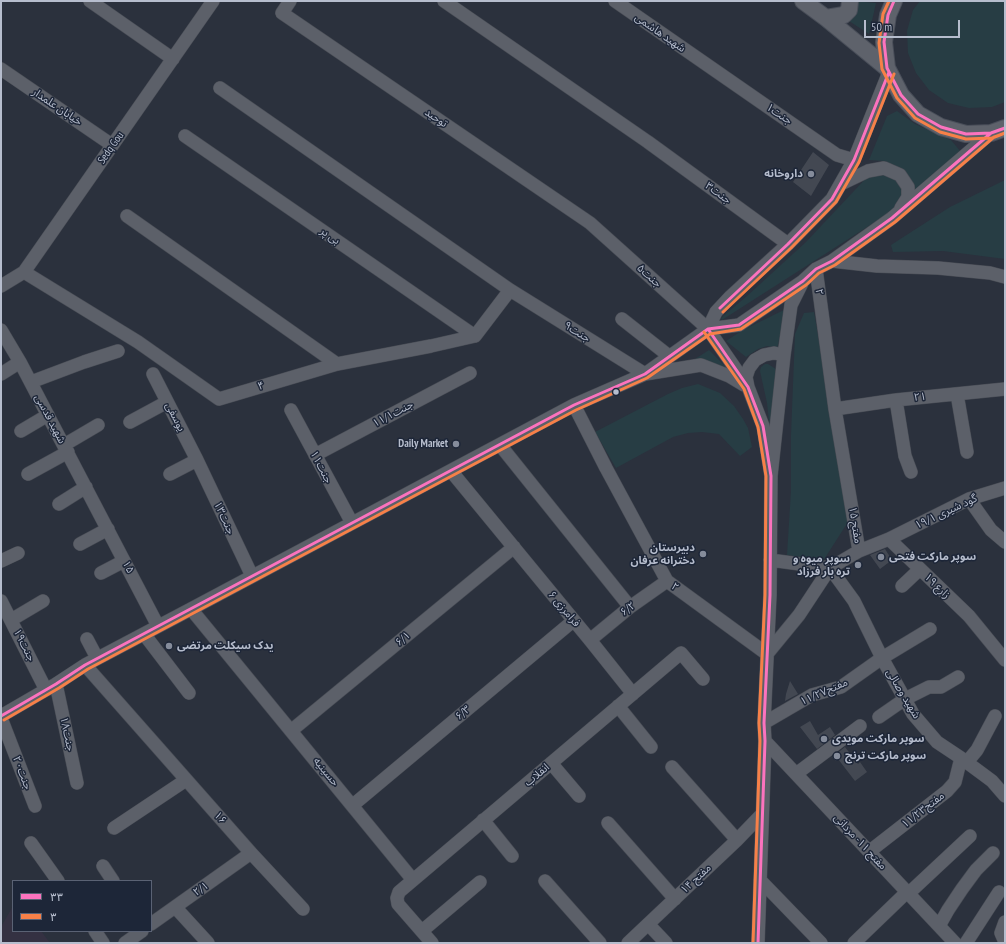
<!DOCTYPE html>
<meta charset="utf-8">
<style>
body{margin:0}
#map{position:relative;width:1006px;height:944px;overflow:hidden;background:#2b313d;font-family:"PT Sans Narrow",sans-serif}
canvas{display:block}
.frame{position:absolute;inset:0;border:2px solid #b6bdcd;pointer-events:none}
.legend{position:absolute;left:12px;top:880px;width:140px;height:52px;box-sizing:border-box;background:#1d2638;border:1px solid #5a6274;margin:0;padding:5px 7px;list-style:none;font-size:12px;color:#b6bdcd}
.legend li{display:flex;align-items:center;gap:8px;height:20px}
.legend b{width:20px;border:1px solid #5a6274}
.scale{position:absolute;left:864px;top:20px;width:96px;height:18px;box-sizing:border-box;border:2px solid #b6bdcd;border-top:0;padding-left:5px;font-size:12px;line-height:14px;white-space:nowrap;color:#b6bdcd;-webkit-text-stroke:3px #1d2638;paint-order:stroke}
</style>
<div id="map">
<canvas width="1006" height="944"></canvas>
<div class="frame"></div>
<ul class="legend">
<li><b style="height:5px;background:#fc73be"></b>۳۳</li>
<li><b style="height:5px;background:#f78048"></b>۳</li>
</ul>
<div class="scale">50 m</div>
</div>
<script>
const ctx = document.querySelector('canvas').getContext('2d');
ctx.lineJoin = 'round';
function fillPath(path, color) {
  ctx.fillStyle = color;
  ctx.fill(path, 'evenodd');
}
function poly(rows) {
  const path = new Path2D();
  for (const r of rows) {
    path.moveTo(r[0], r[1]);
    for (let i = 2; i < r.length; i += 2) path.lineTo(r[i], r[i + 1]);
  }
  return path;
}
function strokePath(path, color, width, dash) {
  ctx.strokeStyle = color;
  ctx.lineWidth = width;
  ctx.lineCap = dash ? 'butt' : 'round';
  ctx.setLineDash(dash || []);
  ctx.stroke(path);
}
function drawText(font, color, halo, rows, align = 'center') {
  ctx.font = font + ' "PT Sans Narrow","Noto Sans Arabic",sans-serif';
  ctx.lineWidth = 3;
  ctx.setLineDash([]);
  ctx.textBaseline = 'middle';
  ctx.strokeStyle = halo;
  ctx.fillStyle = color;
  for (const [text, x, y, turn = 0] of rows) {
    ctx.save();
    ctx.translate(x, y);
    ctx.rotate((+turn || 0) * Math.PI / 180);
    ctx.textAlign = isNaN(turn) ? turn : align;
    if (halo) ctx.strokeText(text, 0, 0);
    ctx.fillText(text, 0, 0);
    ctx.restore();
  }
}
fillPath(poly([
 [13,906,13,931,41,931,50,943,1,943,1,927]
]), '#343142');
fillPath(poly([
 [855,1,876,3,869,34,849,21,854,15],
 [920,1,1005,1,1005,102,992,107,969,108,948,103,929,90,916,73,908,53,907,31,913,10],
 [897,111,915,124,951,140,961,152,914,192,904,172,885,161,869,160,887,116],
 [884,173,897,178,903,187,904,198,889,213,722,320,721,318,747,296,806,242,870,174],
 [1003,181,1005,181,1005,259,943,251,893,252,891,245,950,207],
 [786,309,777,349,772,347,767,346,758,349,746,357,726,341,743,330],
 [814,312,842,472,848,522,823,561,787,555,791,491,791,435,795,334,804,313],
 [709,350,727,368,709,362,695,359],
 [765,364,768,364,776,369,771,439,767,403,760,371,761,367],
 [698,384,720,393,734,406,743,419,748,428,752,447,740,456,719,434,702,432,688,433,673,437,616,468,595,432,668,394,682,388]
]), '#273d44');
fillPath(poly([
 [813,152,829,165,811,196,793,182],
 [885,549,892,560,880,569,870,555],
 [790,681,798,694,785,701,786,694],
 [810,721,818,735,830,727,835,735,817,749,800,727],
 [845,747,858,764,860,762,867,772,855,781,838,759,836,761,832,757,827,761]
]), '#434852');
const minor = poly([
 [90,1,173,59],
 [290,1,282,13,590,223,708,329,748,387,763,426,771,476],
 [444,1,648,142,788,244],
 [615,1,837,155,854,160],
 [1,69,112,145],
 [220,88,510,290,645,374,701,365,729,376,744,385],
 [185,136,475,336],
 [841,184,868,171,884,168,900,175,908,187,908,197,901,208],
 [127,216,337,364],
 [832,261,877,266,938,268,990,273,1005,277],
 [24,272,138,342,219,399,337,364,431,346,475,336,510,290],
 [1,286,24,272,213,1],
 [622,319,669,356],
 [708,329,716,312,730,297,788,244,832,199,854,160,889,72],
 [1,330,20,362,158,626],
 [1,374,20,362],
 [153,374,197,460,252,576],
 [31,382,84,362,118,351],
 [748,387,746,377,749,368,755,360,764,355,774,353,784,355],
 [957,394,967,452],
 [896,400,905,456,911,472],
 [574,405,606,468,667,581,767,654,799,615,830,568,859,551,835,409,816,269],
 [835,409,896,400,1005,389],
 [291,410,352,523],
 [130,422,167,402],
 [21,431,48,415],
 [64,445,98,425],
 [500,445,630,607],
 [315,455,470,373],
 [451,471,590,640,633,694],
 [28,474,68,452],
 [170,474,197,460],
 [969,499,991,530,1005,542],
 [59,504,86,487],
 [889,539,969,499,1005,488],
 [80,544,108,529],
 [859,551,889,539,969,616,1005,660],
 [770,560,830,568,854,601,882,658,913,714,937,742,961,758,992,781,1005,796],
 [1,561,18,553],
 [101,573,124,561],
 [902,586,920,569],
 [1,601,46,690],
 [191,609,413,880],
 [11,620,43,601],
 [144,634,189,693],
 [87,639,97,658],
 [590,640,630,607,667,581],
 [85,665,251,853,303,909],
 [56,684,77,783],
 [618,706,651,747],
 [1,716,56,684,85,665,191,609,574,405,645,374,708,329,739,325,803,281,816,269,832,261,892,218,991,133],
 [879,717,905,699,929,687,941,687,958,677],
 [1,718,35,806],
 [764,723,812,695,841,687,882,658,930,629],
 [292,730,514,547],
 [765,741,955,943],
 [967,762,977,750,995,716],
 [551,763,579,796],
 [672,767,737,840],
 [796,774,860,726],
 [353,805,573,621],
 [483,820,512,856],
 [608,823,675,899],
 [114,828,186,780],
 [31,843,58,881],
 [870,851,947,791,955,782,961,758],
 [103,866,113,881],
 [760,880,821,943],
 [545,881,600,943],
 [909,893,970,836],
 [175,907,208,943],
 [1005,922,1001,933,1005,942],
 [151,924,251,853],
 [648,924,666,943],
 [939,926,948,910,962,889,976,870,993,853],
 [95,931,103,943],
 [422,931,480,882],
 [125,943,142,931],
 [432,943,398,904,397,898,399,892,681,653,703,679],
 [628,943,737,840,762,814],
 [758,943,765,741,764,723,770,595,771,476,784,355,791,305,802,283],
 [854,943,908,891],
 [966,943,999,892]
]);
const major = poly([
 [803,1,826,18,887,68],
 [894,1,888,15,884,42,887,68,901,95,918,114,941,127,966,134,991,133,1005,128],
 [826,18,844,15,849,10,850,1]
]);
strokePath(minor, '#484c55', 14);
strokePath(major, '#494e59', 18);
strokePath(minor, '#5c6069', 13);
strokePath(major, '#5e626b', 16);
strokePath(poly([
 [894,1,888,15,884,42,887,68,901,95,918,114,941,127,966,134,991,133,1005,128],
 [720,308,788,244,832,199,854,160,889,72],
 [708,329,748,387,763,426,771,476,770,595,764,723,765,741,758,943],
 [1,716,56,684,85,665,574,405,645,374,708,329,739,325,803,281,816,269,832,261,892,218,991,133]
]), '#fc73be', 3);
strokePath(poly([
 [889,1,883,14,879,43,882,69,897,98,915,118,940,132,966,139,992,138,1005,133],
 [723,312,791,248,836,202,859,162,894,74],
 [704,332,744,389,758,427,766,476,765,595,759,723,760,741,753,943],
 [4,720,59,688,88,669,576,410,647,378,710,334,741,329,806,285,819,273,835,265,895,222,994,137]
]), '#f78048', 3);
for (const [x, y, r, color] of [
 [811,174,4,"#858c9b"],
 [616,392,3.5,"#b6bdcd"],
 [456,444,4,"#858c9b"],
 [703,554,4,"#858c9b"],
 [881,557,4,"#858c9b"],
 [858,565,4,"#858c9b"],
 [169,646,4,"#858c9b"],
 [824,739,4,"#858c9b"],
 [837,756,4,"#858c9b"]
]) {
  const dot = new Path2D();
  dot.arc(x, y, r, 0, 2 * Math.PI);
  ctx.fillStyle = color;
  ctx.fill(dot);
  strokePath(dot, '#1d2638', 1.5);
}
drawText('11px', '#b6bdcd', '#1d2638', [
 ["شهید هاشمی",660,33,35],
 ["خیابان علمدار",57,107,34],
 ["جنت۱",779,114,34],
 ["توحید",436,118,34],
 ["Sedq Gou",111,148,-55],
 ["جنت۳",718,193,36],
 ["بی پر",330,236,35],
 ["جنت۵",649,276,42],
 ["۲",819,292,82],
 ["جنت۹",577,332,32],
 ["۴",261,386,-17],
 ["۲۱",920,397,-5],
 ["جنت۱۱/۱",393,414,-28],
 ["یوسفی",175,417,63],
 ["شهید قدسی",50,419,62],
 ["جنت۱۱",321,467,62],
 ["۱۹/۱ گود شیری",946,512,-25],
 ["جنت۱۳",224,518,65],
 ["مفتح ۱۵",855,525,81],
 ["۱۵",128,567,63],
 ["۱۹ زارع",937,586,44],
 ["۲",675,587,36],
 ["فرامرزی ۶",564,609,50],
 ["۶/۲",628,609,-38],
 ["۶/۱",403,639,-40],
 ["جنت۱۹",24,645,63],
 ["مفتح۱۱/۲۷",824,692,-24],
 ["شهید وصالی",903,694,59],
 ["۶/۳",463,713,-40],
 ["جنت۱۸",67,734,78],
 ["حسینیه",326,772,51],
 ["جنت۲۰",22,773,69],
 ["انقلاب",537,775,-40],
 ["مفتح۱۱/۲۳",923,810,-38],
 ["۱۶",220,818,48],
 ["مفتح ۱۱- مردانی",860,842,47],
 ["مفتح ۱۴",696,879,-43],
 ["۲/۱",201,889,-35]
]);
drawText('bold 11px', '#b6bdcd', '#1d2638', [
 ["داروخانه",803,174],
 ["Daily Market",448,444],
 ["دبیرستان",695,548],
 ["دخترانه عرفان",695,561],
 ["سوپر مارکت فتحی",889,557,"left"],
 ["سوپر میوه و",850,559],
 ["تره بار فرزاد",850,572],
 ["یدک سیکلت مرتضی",177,646,"left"],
 ["سوپر مارکت مویدی",832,739,"left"],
 ["سوپر مارکت ترنج",845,756,"left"]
], 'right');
</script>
